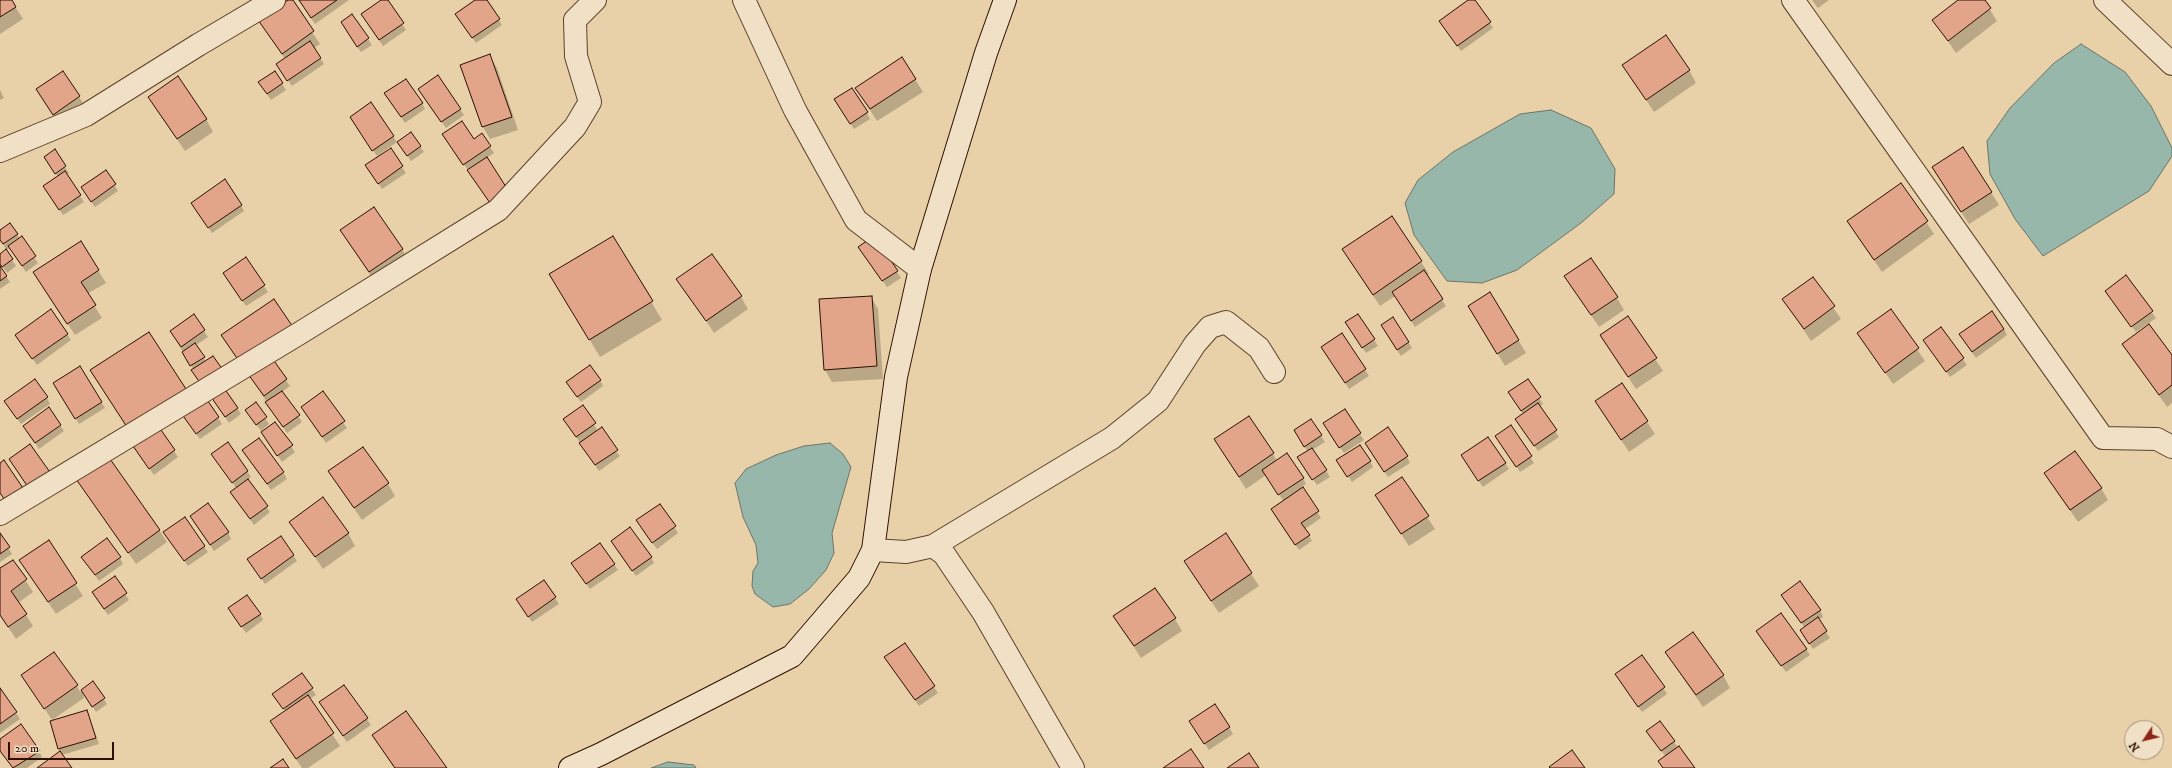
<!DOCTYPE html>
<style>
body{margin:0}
#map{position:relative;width:2172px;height:768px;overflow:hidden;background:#e8d1a8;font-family:"IM FELL DW Pica",serif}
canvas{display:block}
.north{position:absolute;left:2124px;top:720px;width:40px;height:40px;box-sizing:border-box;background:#f0e1c6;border:1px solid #a28d77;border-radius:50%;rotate:235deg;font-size:11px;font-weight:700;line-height:16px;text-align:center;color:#2d0f00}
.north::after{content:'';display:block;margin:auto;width:14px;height:18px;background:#8f2418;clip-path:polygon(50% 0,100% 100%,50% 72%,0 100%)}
.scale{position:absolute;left:8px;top:742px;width:106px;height:18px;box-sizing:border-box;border:2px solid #2d0f00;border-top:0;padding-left:5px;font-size:12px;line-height:14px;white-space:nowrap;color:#2d0f00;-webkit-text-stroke:3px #f0e1c6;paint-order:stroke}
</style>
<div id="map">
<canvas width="2172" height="768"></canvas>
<div class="north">N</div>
<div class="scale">20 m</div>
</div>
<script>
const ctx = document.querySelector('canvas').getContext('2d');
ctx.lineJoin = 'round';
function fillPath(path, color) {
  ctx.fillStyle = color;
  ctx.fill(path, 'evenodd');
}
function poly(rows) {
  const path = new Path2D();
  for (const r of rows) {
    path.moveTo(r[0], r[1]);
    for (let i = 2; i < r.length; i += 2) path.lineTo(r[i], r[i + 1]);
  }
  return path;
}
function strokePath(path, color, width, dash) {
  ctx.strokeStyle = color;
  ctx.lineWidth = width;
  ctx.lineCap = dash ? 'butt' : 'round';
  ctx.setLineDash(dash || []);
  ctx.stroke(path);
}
const water = poly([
 [2081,44,2125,72,2151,106,2172,148,2172,156,2149,191,2043,256,2015,219,1990,174,1987,141,2010,108,2054,63,2081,44],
 [1551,110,1591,128,1615,169,1614,194,1581,223,1517,270,1482,283,1447,281,1414,235,1405,203,1418,180,1453,152,1520,114,1551,110],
 [830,443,843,454,851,467,832,533,834,553,826,570,809,589,790,604,773,607,755,594,752,586,753,571,758,563,756,545,743,517,735,483,746,469,776,455,804,446,830,443],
 [668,762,694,765,696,768,651,768,668,762]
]);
fillPath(water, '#97b7aa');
strokePath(water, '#6d7466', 1);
fillPath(poly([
 [0,0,11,0,23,19,0,34],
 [289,0,291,0,320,44,314,48,324,64,292,86,281,70,285,59,259,20],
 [299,0,349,0,315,24],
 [383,0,387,0,406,30,383,46,362,15],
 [477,0,486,0,502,25,476,43,460,20],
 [1470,0,1473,0,1493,28,1461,51,1444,27],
 [1812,0,1829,0,1818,8],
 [1960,0,1984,0,1997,21,1956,53,1933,20],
 [352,16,372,45,361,52,345,29],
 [489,56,497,68,518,130,490,139,483,127,461,66],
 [902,58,923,92,877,121,856,88],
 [1689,70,1696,83,1654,112,1631,77],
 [63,72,83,103,57,121,37,90],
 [274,72,286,90,271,100,263,88],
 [437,77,464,115,446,128,423,95],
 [0,90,4,98,0,100],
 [389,100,422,103,425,109,405,123],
 [839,106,867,113,870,119,854,129],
 [156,109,206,119,213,132,185,151],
 [354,124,393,136,397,142,377,156],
 [481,134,494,153,468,170,447,140,473,140],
 [420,146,424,152,411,161,402,148],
 [1963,148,1999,205,1969,224,1941,180],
 [390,150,406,173,382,189,370,172],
 [54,151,69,173,66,175,84,202,63,215,48,192,58,177,49,163],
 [106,171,118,191,95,207,85,193],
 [1901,184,1934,234,1882,272,1848,222],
 [241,205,244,211,212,233,196,209],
 [1392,217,1421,262,1429,274,1426,275,1446,306,1415,327,1395,296,1380,306,1350,261],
 [341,230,402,249,409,262,376,284],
 [0,231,17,234,20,239,21,238,38,263,26,272,10,248,7,250,0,240],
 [613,237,662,320,600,357,561,292],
 [874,238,901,278,887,287,863,253],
 [80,242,106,283,87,294,102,318,75,335,41,284],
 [6,251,16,266,7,273,0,263,0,255],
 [245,259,268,292,246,306,227,279],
 [0,268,10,282,0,289],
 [2126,276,2156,318,2136,332,2106,291],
 [1813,278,1841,319,1811,341,1783,299],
 [678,279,741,297,748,309,714,333],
 [1573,288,1617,298,1624,310,1599,327],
 [1490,294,1526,353,1505,366,1476,318],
 [871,297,878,309,883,379,832,382,825,370],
 [1890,310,1925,361,1893,384,1858,333],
 [51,311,71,340,37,365,20,341],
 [1358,315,1378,346,1366,353,1350,329],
 [193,316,208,337,196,345,206,362,194,370,174,337],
 [1628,318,1663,371,1636,389,1601,336],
 [1941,328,1967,365,1950,377,1924,340],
 [2004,329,2007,335,1976,358,1960,335],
 [1385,332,1408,342,1412,348,1401,356],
 [1342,334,1369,376,1349,389,1326,353],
 [223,335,272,359,290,386,282,392,302,422,287,433],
 [2123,344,2172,357,2172,403,2167,407],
 [80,367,105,408,79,424,54,383],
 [600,380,603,386,581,402,570,388],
 [1528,381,1543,404,1539,407,1559,437,1538,451,1520,425,1523,414,1513,399],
 [1622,384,1655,434,1629,452,1596,401],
 [322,392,347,428,326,443,306,413],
 [47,398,50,404,21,424,9,407],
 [205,398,222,424,200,439,186,420],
 [214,400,237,408,241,414,229,423],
 [256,404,269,424,261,431,250,416],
 [582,406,598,431,620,456,599,471,568,425],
 [1344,411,1364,440,1344,453,1328,430],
 [275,423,295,452,282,462,262,433],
 [60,425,64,431,39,449,24,426],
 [1511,427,1534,463,1520,472,1500,442],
 [158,428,178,457,154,475,138,452],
 [1321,436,1325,442,1312,450,1330,477,1317,485,1302,464,1308,452,1298,437],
 [1215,440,1273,454,1277,461,1303,478,1306,484,1301,487,1321,518,1305,529,1312,541,1299,550,1275,516,1284,502,1266,475,1246,489],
 [1370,449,1407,457,1410,463,1388,477],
 [247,457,283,472,287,479,271,490],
 [216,460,247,471,251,477,247,480,270,512,254,525,235,498,237,489],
 [1370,461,1373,467,1352,482,1341,466],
 [1466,462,1505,463,1509,469,1483,487],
 [329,472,388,484,395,496,362,520],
 [2045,474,2101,488,2108,500,2078,522],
 [77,479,159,530,167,542,136,564],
 [1402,479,1435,529,1409,546,1384,508],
 [660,505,678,533,657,549,641,527],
 [191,517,228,532,231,539,214,551],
 [291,522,348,533,355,546,323,569],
 [1225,534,1259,586,1219,613,1192,573],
 [0,535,12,554,0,562],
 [168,538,204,546,208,552,188,566],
 [48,542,83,596,56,614,28,572],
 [616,547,651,557,654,563,636,576],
 [293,555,297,561,265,584,252,566],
 [120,558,123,564,99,581,86,563],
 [13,561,33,592,18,603,33,626,16,639,0,615,0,570],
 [614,564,618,570,590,589,576,570],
 [115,578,129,600,108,615,97,599],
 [555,598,559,604,532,622,521,606],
 [1786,602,1820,610,1823,617,1818,620,1830,638,1813,649,1804,636,1805,628],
 [233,614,260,614,263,620,246,633],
 [1114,616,1175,619,1182,631,1141,658],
 [1761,637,1806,649,1810,655,1786,672],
 [904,644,938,693,919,706,889,663],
 [1666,653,1723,675,1730,688,1703,707],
 [1642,656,1667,694,1642,712,1620,681],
 [22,675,77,686,80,692,93,683,107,704,96,712,83,693,84,698,52,720],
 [344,686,371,725,347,742,324,709],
 [0,689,20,719,0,733],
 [312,689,316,695,309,699,340,746,308,768,302,768,271,722,286,712,277,700],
 [1215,705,1233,734,1209,750,1194,728],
 [87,711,99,744,62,755,71,768,39,768,61,752,59,749],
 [373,736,446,768,394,768],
 [1651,737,1674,742,1694,768,1663,768,1659,762,1666,757],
 [0,741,39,751,42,757,27,768,13,768,0,751]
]), '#0003');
const building = poly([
 [0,0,12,0,16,7,0,17,0,0],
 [288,0,293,0,314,31,282,54,258,20,288,0],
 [299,0,337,0,311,18,299,0],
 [381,0,388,0,404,23,379,40,361,14,381,0],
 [475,0,487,0,500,19,472,38,455,14,475,0],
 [1468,0,1475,0,1491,22,1457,46,1439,21,1468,0],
 [1958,0,1985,0,1991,8,1948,41,1932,20,1958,0],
 [352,14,369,38,357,47,341,22,352,14],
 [1666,35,1690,70,1646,100,1622,65,1666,35],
 [310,41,321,58,287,81,276,64,310,41],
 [490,54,512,117,482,127,460,65,490,54],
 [902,57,916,79,870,109,855,88,902,57],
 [63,71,80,96,53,115,36,89,63,71],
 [275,71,283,83,267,94,258,82,275,71],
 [438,75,461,109,441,122,418,89,438,75],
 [178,76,207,119,177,139,148,97,178,76],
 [406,79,423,103,401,117,384,93,406,79],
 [852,88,868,112,850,124,834,99,852,88],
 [371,102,394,136,372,151,350,117,371,102],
 [462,121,474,139,482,133,491,146,463,165,442,134,462,121],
 [411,132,421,146,407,156,397,142,411,132],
 [1963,147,1992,192,1961,212,1932,167,1963,147],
 [391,148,403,166,378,184,365,165,391,148],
 [55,149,66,166,55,174,44,157,55,149],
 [487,157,508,190,490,203,467,170,487,157],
 [106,170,116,184,91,202,81,187,106,170],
 [65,171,81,195,59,210,43,186,65,171],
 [225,179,242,205,208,228,191,203,225,179],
 [1901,183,1928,221,1874,260,1847,221,1901,183],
 [374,207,403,249,369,272,340,230,374,207],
 [1392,216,1422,261,1373,295,1342,249,1392,216],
 [10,223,18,234,3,244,0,240,0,230,10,223],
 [22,236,36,256,22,266,8,246,22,236],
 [613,236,653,301,589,340,549,274,613,236],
 [874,236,898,271,882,281,858,247,874,236],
 [81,241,99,270,81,282,96,305,67,324,33,272,81,241],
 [6,249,13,259,2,267,0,264,0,254,6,249],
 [712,254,742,296,706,321,676,279,712,254],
 [246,257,265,285,242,301,223,273,246,257],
 [1591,258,1618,297,1591,315,1564,276,1591,258],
 [0,266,7,276,0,281,0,266],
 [1424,270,1443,299,1411,321,1392,292,1424,270],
 [2126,275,2153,311,2131,327,2105,291,2126,275],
 [1813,277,1835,306,1804,329,1782,299,1813,277],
 [1490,292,1519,340,1497,354,1468,306,1490,292],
 [872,296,877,366,824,370,819,299,872,296],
 [274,299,293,327,241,364,221,335,274,299],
 [51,309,68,334,32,359,15,335,51,309],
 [1891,309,1919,348,1885,373,1857,333,1891,309],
 [1992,311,2004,329,1972,352,1959,334,1992,311],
 [194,314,205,330,181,347,170,331,194,314],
 [1358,314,1375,339,1362,348,1345,322,1358,314],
 [1628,316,1657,358,1628,377,1600,335,1628,316],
 [1393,317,1409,342,1397,350,1381,325,1393,317],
 [2149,324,2172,355,2172,385,2159,395,2122,344,2149,324],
 [1941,327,1964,358,1946,372,1923,340,1941,327],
 [149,332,186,389,127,427,90,370,149,332],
 [1342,333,1366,369,1345,383,1321,347,1342,333],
 [195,343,205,357,190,366,182,352,195,343],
 [213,356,223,370,201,384,191,370,213,356],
 [272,358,287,379,264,396,248,374,272,358],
 [590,365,601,380,577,397,566,382,590,365],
 [80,366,102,402,75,419,53,383,80,366],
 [35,379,48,397,17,419,4,401,35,379],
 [1528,379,1541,397,1521,411,1508,392,1528,379],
 [1622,383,1648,421,1621,440,1595,401,1622,383],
 [222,385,238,408,225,417,209,394,222,385],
 [282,391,300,415,283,427,265,402,282,391],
 [323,391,345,421,322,437,301,407,323,391],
 [205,397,219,417,196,434,181,413,205,397],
 [256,402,267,417,256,425,245,410,256,402],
 [1538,403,1557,430,1534,446,1515,419,1538,403],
 [583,405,596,423,576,437,563,419,583,405],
 [49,407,61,425,35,443,23,426,49,407],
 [1345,409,1361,433,1339,448,1323,423,1345,409],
 [1249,416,1274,453,1239,477,1214,439,1249,416],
 [1311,419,1322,435,1304,447,1294,430,1311,419],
 [275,422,293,445,277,456,261,432,275,422],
 [1511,425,1532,456,1516,467,1495,436,1511,425],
 [159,427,175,450,149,469,133,446,159,427],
 [602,427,618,450,595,465,579,443,602,427],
 [1388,427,1408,456,1384,472,1365,443,1388,427],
 [1488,437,1506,463,1478,481,1461,455,1488,437],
 [259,438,284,472,267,484,242,450,259,438],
 [228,442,248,471,232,483,211,454,228,442],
 [30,444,52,475,30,490,9,459,30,444],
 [1360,445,1371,461,1347,477,1336,460,1360,445],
 [363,447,389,483,354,508,328,471,363,447],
 [1312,448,1327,470,1312,480,1297,457,1312,448],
 [2075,451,2102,488,2070,510,2044,473,2075,451],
 [1287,453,1304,478,1278,495,1262,470,1287,453],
 [108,456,160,530,128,553,76,479,108,456],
 [4,460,25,491,7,503,0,493,0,463,4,460],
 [1402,477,1429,516,1401,534,1375,495,1402,477],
 [248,479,268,506,250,519,230,492,248,479],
 [1303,487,1319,511,1301,523,1310,535,1295,545,1271,509,1303,487],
 [323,497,349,533,315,557,289,522,323,497],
 [208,503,229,532,210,545,190,516,208,503],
 [660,504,676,526,652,543,636,520,660,504],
 [185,517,205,546,184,561,163,532,185,517],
 [630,527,652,557,632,571,611,541,630,527],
 [0,533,10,547,0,554,0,533],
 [1226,533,1252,573,1211,601,1184,561,1226,533],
 [281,536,294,555,261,579,247,559,281,536],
 [107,538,121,557,95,575,81,557,107,538],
 [49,540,77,583,48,602,19,560,49,540],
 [600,543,615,564,586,584,571,563,600,543],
 [13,560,27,579,11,591,27,614,8,627,0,615,0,568,13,560],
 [115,576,127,593,104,609,92,592,115,576],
 [544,580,556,597,528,617,516,599,544,580],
 [1800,581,1821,610,1801,623,1781,595,1800,581],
 [1155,588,1176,618,1134,646,1113,616,1155,588],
 [247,595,261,614,241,627,228,608,247,595],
 [1781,613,1807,649,1781,666,1756,631,1781,613],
 [1818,617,1827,631,1809,644,1800,630,1818,617],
 [1693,632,1724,675,1696,695,1665,652,1693,632],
 [905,643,935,686,915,700,884,657,905,643],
 [54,652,78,685,44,709,21,675,54,652],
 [1642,655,1665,687,1638,707,1615,674,1642,655],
 [302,673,313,688,283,709,272,694,302,673],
 [93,681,105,698,92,707,81,690,93,681],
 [344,685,368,718,343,736,319,702,344,685],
 [0,688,17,712,0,724,0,688],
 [308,695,334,733,296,759,270,721,308,695],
 [1215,704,1230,727,1204,744,1189,721,1215,704],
 [87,710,96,738,58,749,50,721,87,710],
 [406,711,447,768,395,768,372,735,406,711],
 [1660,721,1675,741,1661,751,1646,731,1660,721],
 [21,724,40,751,13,768,0,751,0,739,21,724],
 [1679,746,1695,768,1663,768,1658,761,1679,746],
 [1191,749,1204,768,1163,768,1191,749],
 [1572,750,1585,768,1550,768,1549,767,1572,750],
 [60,751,72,768,37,768,60,751],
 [1249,753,1259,768,1227,768,1249,753],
 [283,759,289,768,270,768,283,759]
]);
fillPath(building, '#e3a58a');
strokePath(building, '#2d0f00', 1);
const minor = poly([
 [744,0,795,110,856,220,920,269],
 [1793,0,2103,438,2157,439,2172,447],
 [2105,0,2172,64],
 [0,151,86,115,198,45,274,0],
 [0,514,300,333,498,210,575,127,590,102,576,56,575,20,595,0],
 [933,546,1112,438,1158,401,1195,344,1210,327,1226,322,1259,348,1274,372],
 [873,550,906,552,933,546,944,554,983,612,1073,768]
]);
const secondary = poly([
 [570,768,601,754,792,656,859,578,873,550,896,377,920,269,986,53,1005,0]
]);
strokePath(minor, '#5c402a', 24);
strokePath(secondary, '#2d0f00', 24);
strokePath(minor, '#f0e1c6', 22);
strokePath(secondary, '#f0e1c6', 22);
</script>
